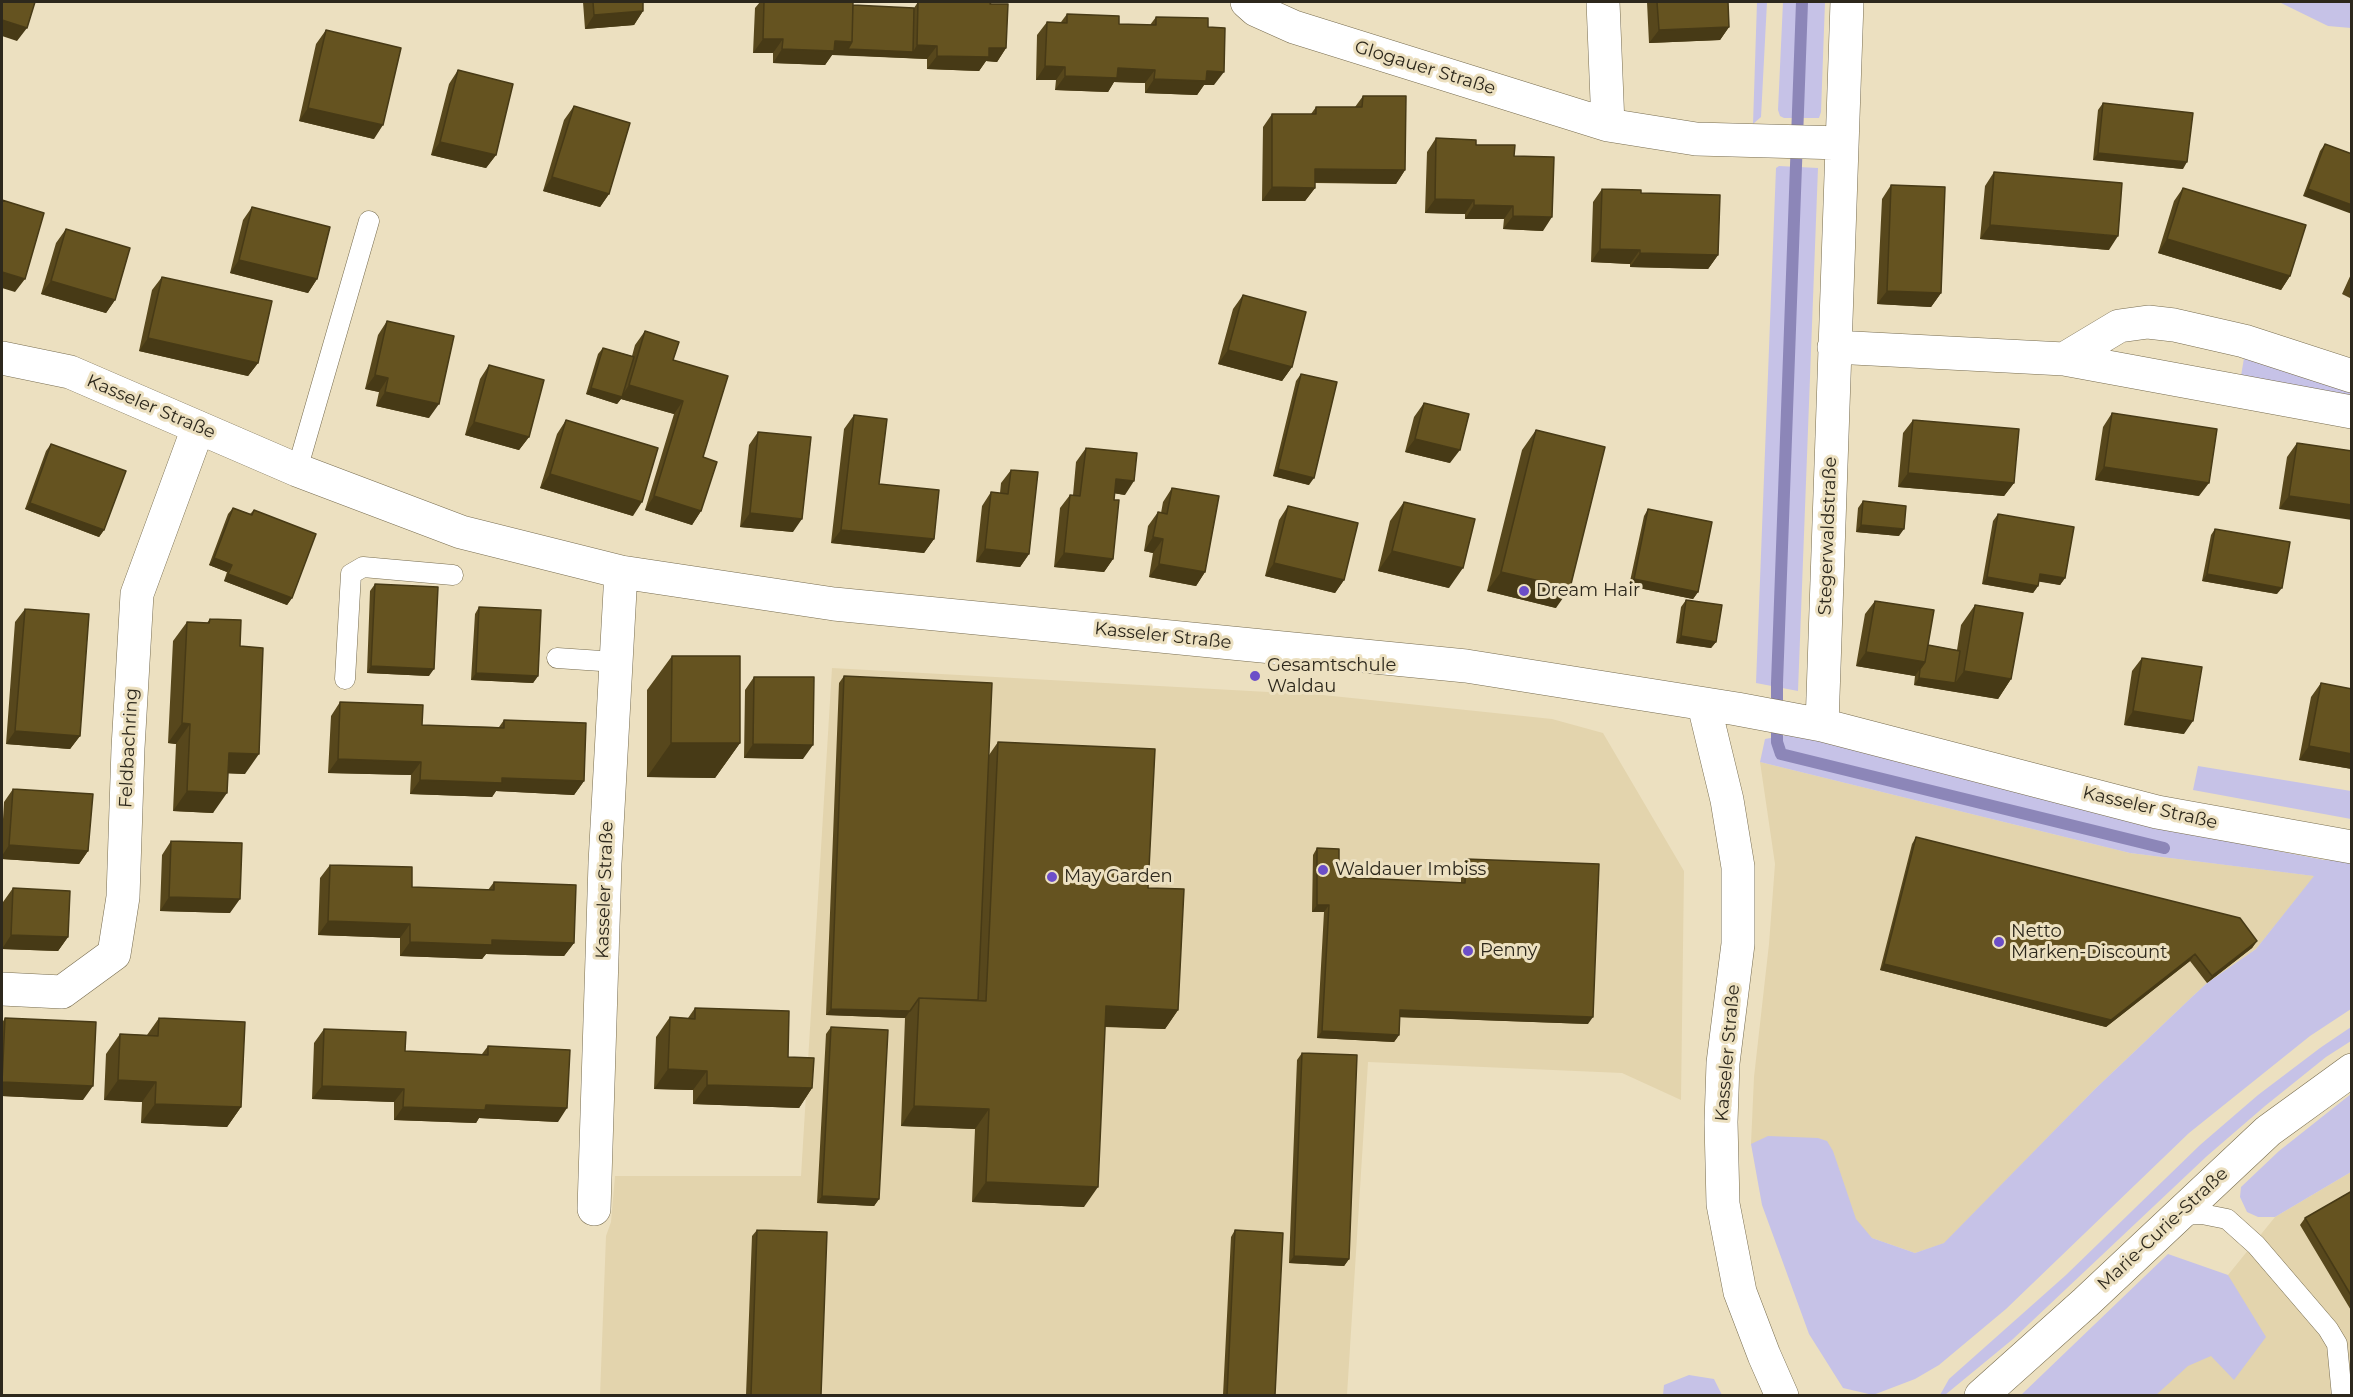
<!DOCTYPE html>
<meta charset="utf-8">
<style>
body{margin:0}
#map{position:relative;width:2353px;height:1397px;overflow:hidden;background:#ece0c0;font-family:Montserrat,sans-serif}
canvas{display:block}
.frame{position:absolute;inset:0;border:3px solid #2d281c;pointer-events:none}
</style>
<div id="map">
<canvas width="2353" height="1397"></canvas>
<div class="frame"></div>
</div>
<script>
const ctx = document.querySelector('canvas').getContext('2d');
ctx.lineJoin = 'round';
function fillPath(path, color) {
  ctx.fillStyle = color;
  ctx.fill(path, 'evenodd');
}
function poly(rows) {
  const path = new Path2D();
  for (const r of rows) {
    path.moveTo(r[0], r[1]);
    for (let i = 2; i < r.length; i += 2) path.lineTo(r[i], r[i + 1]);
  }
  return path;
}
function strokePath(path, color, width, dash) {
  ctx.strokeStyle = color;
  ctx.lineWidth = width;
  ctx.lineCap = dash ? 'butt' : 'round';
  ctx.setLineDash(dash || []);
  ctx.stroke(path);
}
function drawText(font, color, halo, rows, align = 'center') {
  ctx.font = font + ' Montserrat,sans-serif';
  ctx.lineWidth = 6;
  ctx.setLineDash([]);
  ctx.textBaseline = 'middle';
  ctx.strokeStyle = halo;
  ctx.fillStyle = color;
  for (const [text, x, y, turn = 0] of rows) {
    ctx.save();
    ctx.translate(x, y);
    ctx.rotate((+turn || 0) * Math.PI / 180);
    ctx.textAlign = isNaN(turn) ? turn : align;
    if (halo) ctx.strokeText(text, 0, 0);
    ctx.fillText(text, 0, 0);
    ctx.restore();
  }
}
fillPath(poly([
 [832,668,1323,695,1552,719,1603,733,1684,871,1681,1100,1622,1073,1368,1062,1347,1395,600,1396,606,1236,611,1222,615,1176,801,1176],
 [1760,762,2130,853,2315,876,2256,949,2207,983,2194,995,2095,1089,1945,1243,1915,1253,1872,1238,1751,1144,1754,1077,1769,944,1775,864],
 [2351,1172,2351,1395,2073,1396,2228,1275,2275,1217]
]), '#e3d4ad');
fillPath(poly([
 [1757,2,1767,2,1761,117,1753,124],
 [1783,2,1825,2,1821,112,1819,118,1784,118,1780,116,1778,110],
 [2269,2,2351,2,2351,28,2328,26,2281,3],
 [1779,166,1818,168,1798,691,1756,683,1776,168],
 [2245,352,2351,386,2351,401,2240,382],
 [1792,734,2150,826,2324,860,2351,861,2351,1009,2310,1036,2189,1133,2006,1309,1939,1365,1915,1379,1873,1395,1843,1388,1809,1334,1762,1205,1751,1144,1768,1136,1818,1138,1827,1141,1833,1151,1856,1219,1872,1238,1915,1253,1944,1243,2095,1089,2194,995,2207,983,2256,949,2314,876,2130,853,1760,762,1765,739],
 [2198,766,2351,791,2351,819,2193,790],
 [2351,1027,2351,1041,2326,1057,2265,1106,2207,1156,2013,1339,1945,1395,1940,1395,1949,1379,2066,1275,2200,1145,2258,1095,2320,1048],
 [2351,1094,2351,1172,2275,1217,2258,1217,2247,1212,2240,1197,2241,1187,2279,1151],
 [2168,1254,2228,1275,2266,1337,2234,1380,2211,1356,2188,1366,2156,1395,2021,1395],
 [1689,1375,1714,1379,1722,1395,1663,1395,1664,1385]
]), '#c6c2e7');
strokePath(poly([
 [1802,2,1777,683,1777,742,1781,754,2164,848]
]), '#8c86b8', 12);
const lane = poly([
 [297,470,369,221],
 [557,658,616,662],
 [345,679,351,574,363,567,453,575],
 [2179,1215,2202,1214,2227,1219,2256,1245,2328,1329,2337,1344,2342,1396]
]);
const street = poly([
 [1247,2,1256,10,1294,27,1608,125,1696,139,1842,143],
 [1603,2,1608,125],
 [1834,347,2064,359,2352,412],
 [2,358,70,372,297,470,461,532,621,572,834,604,1466,666,1737,709,1822,725,2157,812,2352,847],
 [2064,359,2119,326,2148,322,2174,325,2244,341,2352,376],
 [1704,705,1727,800,1738,867,1738,944,1723,1063,1721,1122,1723,1204,1740,1292,1764,1355,1782,1396],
 [1822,725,1847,2],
 [2,989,62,992,114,954,123,897,128,748,137,594,198,428],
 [594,1209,605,863,621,572]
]);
const secondary = poly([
 [1981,1396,2086,1302,2268,1131,2352,1070]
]);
strokePath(lane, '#776c4f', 21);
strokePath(street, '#776c4f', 34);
strokePath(secondary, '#776c4f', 34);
strokePath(lane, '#fff', 20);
strokePath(street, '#fff', 33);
strokePath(secondary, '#fff', 33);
fillPath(poly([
 [583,2,643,2,643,11,634,25,585,29],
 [760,2,853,2,853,5,914,8,918,2,990,4,1006,48,997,62,986,61,979,71,927,69,927,59,843,55,832,55,825,65,773,63,773,53,753,53,755,8],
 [1647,2,1728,2,1729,27,1720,40,1649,43],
 [1067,14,1119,24,1150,25,1156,17,1208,27,1214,85,1204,85,1197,95,1145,93,1145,83,1114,82,1108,92,1055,90,1056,80,1036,80,1037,35,1047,22,1061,22],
 [326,30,374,139,299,121,316,44],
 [458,70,496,155,486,168,431,155,449,84],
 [1363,96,1405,170,1396,184,1315,183,1315,188,1305,201,1262,201,1263,127,1272,114,1311,114,1316,107,1355,107],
 [2103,103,2183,169,2093,160,2098,110],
 [574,106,609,194,600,207,543,191,564,120],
 [1436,138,1476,145,1514,156,1543,231,1503,229,1504,219,1465,219,1465,214,1425,213,1427,152],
 [2325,144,2352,154,2303,196,2320,151],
 [1994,172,2109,250,1980,239,1985,186],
 [1891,185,1941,293,1931,307,1877,304,1882,199],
 [2183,188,2290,276,2281,290,2158,253,2174,201],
 [1602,189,1641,193,1718,255,1708,269,1630,267,1630,264,1591,262,1593,202],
 [252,207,317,279,308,293,230,273,243,220],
 [66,229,115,300,106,313,41,294,56,243],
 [2352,272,2352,299,2342,294],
 [162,277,258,363,248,376,139,351,152,290],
 [1243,295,1292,367,1282,381,1218,364,1233,309],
 [387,321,429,418,376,406,379,392,365,389,378,335],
 [645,331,673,360,703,457,701,511,692,525,645,510,674,414,621,399,617,404,586,394,598,354,603,348,632,356,635,345],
 [489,365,529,437,519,450,465,435,480,379],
 [1301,374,1309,485,1273,476,1296,381],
 [1424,403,1450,463,1405,452,1414,417],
 [2112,413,2199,496,2095,480,2103,427],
 [854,415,879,484,934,539,924,553,831,543,844,429],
 [566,420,633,516,540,488,557,434],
 [1913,420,2014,483,2004,496,1898,487,1903,433],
 [1536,430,1556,608,1487,591,1522,450],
 [758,432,793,532,740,527,749,445],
 [2297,443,2352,451,2279,509,2287,457],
 [51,444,104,530,99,537,25,509,46,451],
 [1086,448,1125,495,1114,493,1113,559,1104,572,1054,567,1060,508,1070,495,1073,495,1076,462],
 [1011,470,1029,554,1020,567,976,562,982,506,991,492,1000,493,1001,483],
 [1172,488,1205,572,1196,586,1149,577,1153,553,1144,551,1148,526,1158,512,1161,513,1163,502],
 [1863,501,1899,536,1856,532,1858,508],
 [1404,502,1449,588,1378,571,1390,521],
 [1288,506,1344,580,1335,593,1265,576,1279,520],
 [233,508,250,514,254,510,292,598,287,605,224,581,227,572,209,565,228,514],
 [1648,509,1698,592,1693,599,1629,586,1644,516],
 [1998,514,2065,578,2060,585,2039,581,2038,586,2033,593,1982,584,1993,521],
 [2215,529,2277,594,2202,581,2211,535],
 [375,584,429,676,367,673,370,591],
 [1686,600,1716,642,1711,648,1676,643,1681,607],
 [1875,601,1928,645,1957,650,1961,625,1975,605,2011,679,1998,699,1914,685,1915,676,1856,666,1865,614],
 [479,607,538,676,533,683,471,680,475,614],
 [25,609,80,736,70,749,6,744,15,622],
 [210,619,240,646,245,774,228,773,213,813,173,811,176,744,168,743,173,641,187,622,207,623],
 [672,656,740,743,715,778,647,777,647,690],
 [2142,658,2184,734,2124,725,2132,671],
 [844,676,989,755,998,742,1148,888,1178,1010,1165,1029,1105,1027,1084,1207,972,1202,975,1129,901,1126,905,1018,826,1015,839,683],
 [754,677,803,759,744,758,745,690],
 [2321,683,2352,689,2352,769,2299,760,2311,697],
 [340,702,422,725,499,727,504,720,584,781,574,795,496,791,492,797,410,794,411,775,328,773,331,716],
 [13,789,88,851,79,864,2,859,2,836,4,802],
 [1916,837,2257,941,2252,948,2207,983,2190,961,2106,1027,1880,970,1912,844],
 [171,841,230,913,160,911,162,855],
 [1317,848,1339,877,1461,883,1461,866,1466,859,1588,1024,1399,1017,1399,1035,1394,1042,1317,1038,1324,912,1312,912,1313,855],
 [330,865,412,887,488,890,494,882,574,943,564,956,486,954,482,959,400,956,400,938,318,935,320,878],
 [13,888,68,937,58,951,2,949,3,902],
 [695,1008,788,1057,812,1088,799,1108,693,1104,693,1090,654,1089,656,1037,670,1017,688,1018],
 [5,1018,83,1100,2,1096,2,1023],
 [159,1018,241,1107,227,1127,141,1123,142,1102,104,1100,106,1054,120,1034,147,1035],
 [831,1027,879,1199,874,1206,817,1203,826,1034],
 [324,1029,405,1051,482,1054,488,1046,558,1122,479,1118,476,1123,394,1120,394,1102,312,1099,314,1043],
 [1302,1053,1349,1259,1344,1266,1289,1263,1297,1060],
 [2352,1191,2352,1312,2300,1225,2305,1218],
 [757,1230,821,1395,746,1395,752,1236],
 [1235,1230,1275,1395,1223,1395,1231,1237]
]), '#57471c');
fillPath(poly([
 [643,11,634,25,585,29,594,15],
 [2,20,27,28,17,41,2,36],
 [1729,27,1720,40,1649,43,1659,30],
 [763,39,783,39,773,53,753,53],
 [835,41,852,42,913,52,917,45,937,46,927,59,832,55,825,65,773,63,782,49],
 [989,48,1006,48,997,62,986,61,979,71,927,69,937,56],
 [1045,66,1065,67,1056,80,1036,80],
 [1118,68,1155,70,1145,83,1114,82,1108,92,1055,90,1065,76],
 [1207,71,1224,72,1214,85,1204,85,1197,95,1145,93,1154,79],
 [308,108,383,125,374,139,299,121],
 [440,142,496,155,486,168,431,155],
 [2098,153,2187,162,2183,169,2093,160],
 [1315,169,1405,170,1396,184,1306,182],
 [552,177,609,194,600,207,543,191],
 [1272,187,1315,188,1305,201,1262,201],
 [2308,189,2352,205,2352,214,2303,196],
 [1435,199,1474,200,1465,214,1425,213],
 [1474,205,1513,206,1504,219,1465,219],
 [1513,216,1552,217,1543,231,1503,229],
 [1990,225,2118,236,2109,250,1980,239],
 [2167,239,2290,276,2281,290,2158,253],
 [1600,249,1640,250,1630,264,1591,262],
 [1640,253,1718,255,1708,269,1630,267],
 [239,260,317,279,308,293,230,273],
 [2,272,25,279,15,292,2,288],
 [51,281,115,300,106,313,41,294],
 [1887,291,1941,293,1931,307,1877,304],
 [148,338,258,363,248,376,139,351],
 [1228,350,1292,367,1282,381,1218,364],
 [375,375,388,378,379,392,365,389],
 [629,385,683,401,674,414,621,399,617,404,586,394,591,388,621,397],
 [385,392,439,404,429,418,376,406],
 [474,422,529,437,519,450,465,435],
 [1415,439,1460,450,1450,463,1405,452],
 [2104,467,2209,483,2199,496,2095,480],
 [1278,469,1314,478,1309,485,1273,476],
 [1908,473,2014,483,2004,496,1898,487],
 [550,474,642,502,633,516,540,488],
 [1116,479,1134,481,1125,495,1106,492],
 [654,496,701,511,692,525,645,510],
 [2289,496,2352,505,2352,520,2279,509],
 [30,503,104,530,99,537,25,509],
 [750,513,802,519,793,532,740,527],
 [1861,525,1904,529,1899,536,1856,532],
 [841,530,934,539,924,553,831,543],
 [1153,537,1163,539,1153,553,1144,551],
 [985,549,1029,554,1020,567,976,562],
 [1392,551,1463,568,1449,588,1378,571],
 [1064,553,1113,559,1104,572,1054,567],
 [214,558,232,565,227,572,209,565],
 [1274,563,1344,580,1335,593,1265,576],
 [1159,564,1205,572,1196,586,1149,577],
 [1501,572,1570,588,1556,608,1487,591],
 [228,574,292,598,287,605,224,581],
 [2040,574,2065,578,2060,585,2035,581],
 [2207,574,2282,588,2277,594,2202,581],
 [1987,577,2038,586,2033,593,1982,584],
 [1634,579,1698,592,1693,599,1629,586],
 [1681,636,1716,642,1711,648,1676,643],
 [1866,652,1925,662,1915,676,1856,666],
 [371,666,434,669,429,676,367,673],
 [1964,671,2011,679,1998,699,1914,685,1919,678,1955,683],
 [476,673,538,676,533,683,471,680],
 [2133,711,2193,721,2184,734,2124,725],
 [182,723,190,724,176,744,168,743],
 [15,731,80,736,70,749,6,744],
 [671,743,740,743,715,778,647,777],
 [753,744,813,745,803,759,744,758],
 [2309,746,2352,754,2352,769,2299,760],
 [229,753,259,754,245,774,215,773],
 [338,759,421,762,411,775,328,773],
 [502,778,584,781,574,795,496,791,492,797,410,794,420,780],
 [187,791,227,793,213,813,173,811],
 [9,845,88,851,79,864,2,859,2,856],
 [169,897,240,899,230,913,160,911],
 [1317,905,1329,905,1324,912,1312,912],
 [328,921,410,924,400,938,318,935],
 [11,935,68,937,58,951,2,949],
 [492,940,574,943,564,956,486,954,482,959,400,956,410,942],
 [2257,941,2252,948,2207,983,2212,976],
 [2195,954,2190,961,2106,1027,1880,970,1884,964],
 [1106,1006,1178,1010,1165,1029,1092,1026],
 [831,1009,910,1011,905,1018,826,1015],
 [1400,1010,1593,1017,1588,1024,1395,1017],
 [1322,1031,1399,1035,1394,1042,1317,1038],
 [668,1069,707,1071,693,1090,654,1089],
 [118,1080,156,1082,142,1102,104,1100],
 [2,1082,93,1086,83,1100,2,1096],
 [707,1085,812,1088,799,1108,693,1104],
 [322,1086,404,1089,394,1102,312,1099],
 [155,1104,241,1107,227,1127,141,1123],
 [486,1105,567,1108,558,1122,479,1118,476,1123,394,1120,403,1107],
 [914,1106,989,1109,975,1129,901,1126],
 [986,1182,1098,1187,1084,1207,972,1202],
 [822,1196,879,1199,874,1206,817,1203],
 [1294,1256,1349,1259,1344,1266,1289,1263]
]), '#473a16');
const building = poly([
 [2,2,35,2,27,28,2,20,2,2],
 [593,2,643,2,643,11,594,15,593,2],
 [764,2,853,2,852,42,835,41,834,51,782,49,783,39,763,39,764,2],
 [918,2,991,2,990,4,1008,4,1006,48,989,48,989,57,937,56,937,46,917,45,918,2],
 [1657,2,1728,2,1729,27,1659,30,1657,2],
 [853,5,914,8,913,52,848,49,852,42,853,5],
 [1067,14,1119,16,1119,24,1156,25,1156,17,1208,18,1208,27,1225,28,1224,72,1207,71,1206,81,1154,79,1155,70,1118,68,1117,78,1065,76,1065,67,1045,66,1047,22,1067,23,1067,14],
 [326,30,401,48,383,125,308,108,326,30],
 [458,70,513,84,496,155,440,142,458,70],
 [1363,96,1406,96,1405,170,1315,169,1315,188,1272,187,1272,114,1316,114,1316,107,1362,107,1363,96],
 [2103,103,2193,113,2187,162,2098,153,2103,103],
 [574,106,630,123,609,194,552,177,574,106],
 [1436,138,1476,140,1476,145,1515,145,1514,156,1554,157,1552,217,1513,216,1513,206,1474,205,1474,200,1435,199,1436,138],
 [2325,144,2352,154,2352,205,2308,189,2325,144],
 [1994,172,2122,183,2118,236,1990,225,1994,172],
 [1891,185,1945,187,1941,293,1887,291,1891,185],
 [2183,188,2306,225,2290,276,2167,239,2183,188],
 [1602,189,1641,190,1641,193,1720,195,1718,255,1640,253,1640,250,1600,249,1602,189],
 [2,200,44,213,25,279,2,272,2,200],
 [252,207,330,227,317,279,239,260,252,207],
 [66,229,130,248,115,300,51,281,66,229],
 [162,277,272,301,258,363,148,338,162,277],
 [1243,295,1306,312,1292,367,1228,350,1243,295],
 [387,321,454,336,439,404,385,392,388,378,375,375,387,321],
 [645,331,679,342,673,360,728,376,703,457,717,462,701,511,654,496,683,401,629,385,645,331],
 [603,348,634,357,622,397,591,388,603,348],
 [489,365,544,380,529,437,474,422,489,365],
 [1301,374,1337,382,1314,478,1278,469,1301,374],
 [1424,403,1469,414,1460,450,1415,439,1424,403],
 [2112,413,2217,429,2209,483,2104,467,2112,413],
 [854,415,887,419,879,484,939,490,934,539,841,530,854,415],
 [566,420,658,448,642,502,550,474,566,420],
 [1913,420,2019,429,2014,483,1908,473,1913,420],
 [1536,430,1605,447,1570,588,1501,572,1536,430],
 [758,432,811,437,802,519,750,513,758,432],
 [2297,443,2352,451,2352,505,2289,496,2297,443],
 [51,444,126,471,104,530,30,503,51,444],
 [1086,448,1137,453,1134,481,1116,479,1114,500,1119,500,1113,559,1064,553,1070,495,1080,496,1086,448],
 [1011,470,1038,472,1029,554,985,549,991,492,1008,494,1011,470],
 [1172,488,1219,496,1205,572,1159,564,1163,539,1153,537,1158,512,1167,514,1172,488],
 [1863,501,1906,506,1904,529,1861,525,1863,501],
 [1404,502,1475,519,1463,568,1392,551,1404,502],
 [1288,506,1358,523,1344,580,1274,563,1288,506],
 [233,508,252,515,254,510,316,534,292,598,228,574,232,565,214,558,233,508],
 [1648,509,1712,522,1698,592,1634,579,1648,509],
 [1998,514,2074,527,2065,578,2040,574,2038,586,1987,577,1998,514],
 [2215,529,2290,542,2282,588,2207,574,2215,529],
 [375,584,438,587,434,669,371,666,375,584],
 [1686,600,1722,605,1716,642,1681,636,1686,600],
 [1875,601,1934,610,1925,662,1866,652,1875,601],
 [1975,605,2023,613,2011,679,1964,671,1975,605],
 [479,607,541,610,538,676,476,673,479,607],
 [25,609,89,614,80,736,15,731,25,609],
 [210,619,241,620,240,646,263,648,259,754,229,753,227,793,187,791,190,724,182,723,187,622,209,623,210,619],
 [1928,645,1960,651,1955,683,1919,678,1920,669,1925,662,1928,645],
 [672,656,740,656,740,743,671,743,672,656],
 [2142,658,2202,667,2193,721,2133,711,2142,658],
 [844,676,992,683,978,1000,919,998,910,1011,831,1009,844,676],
 [754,677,814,677,813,745,753,744,754,677],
 [2321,683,2352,689,2352,754,2309,746,2321,683],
 [340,702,423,705,422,725,504,728,504,720,586,723,584,781,502,778,502,783,420,780,421,762,338,759,340,702],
 [998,742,1155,749,1148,888,1184,889,1178,1010,1106,1006,1098,1187,986,1182,989,1109,914,1106,919,998,986,1001,998,742],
 [13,789,93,794,88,851,9,845,13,789],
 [1916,837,2240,918,2257,941,2212,976,2195,954,2111,1020,1884,964,1916,837],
 [171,841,242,843,240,899,169,897,171,841],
 [1317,848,1339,849,1339,877,1465,883,1466,859,1599,864,1593,1017,1400,1010,1399,1035,1322,1031,1329,905,1317,905,1317,848],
 [330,865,412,867,412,887,494,890,494,882,576,885,574,943,492,940,492,945,410,942,410,924,328,921,330,865],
 [13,888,70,891,68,937,11,935,13,888],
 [695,1008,789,1011,788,1057,814,1058,812,1088,707,1085,707,1071,668,1069,670,1017,695,1019,695,1008],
 [5,1018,96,1022,93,1086,2,1082,5,1018],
 [159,1018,245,1022,241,1107,155,1104,156,1082,118,1080,120,1034,158,1036,159,1018],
 [831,1027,888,1030,879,1199,822,1196,831,1027],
 [324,1029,406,1032,405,1051,488,1055,488,1046,570,1050,567,1108,486,1105,485,1110,403,1107,404,1089,322,1086,324,1029],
 [1302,1053,1357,1055,1349,1259,1294,1256,1302,1053],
 [2352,1191,2352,1297,2305,1218,2352,1191],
 [757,1230,827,1232,821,1395,751,1395,757,1230],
 [1235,1230,1283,1233,1275,1395,1227,1395,1235,1230]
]);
fillPath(building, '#655320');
strokePath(building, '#473a16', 1.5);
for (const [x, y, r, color] of [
 [1524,591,6,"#6c4ec8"],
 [1255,676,6,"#6c4ec8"],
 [1323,870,6,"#6c4ec8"],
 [1052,877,6,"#6c4ec8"],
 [1999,942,6,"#6c4ec8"],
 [1468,951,6,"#6c4ec8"]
]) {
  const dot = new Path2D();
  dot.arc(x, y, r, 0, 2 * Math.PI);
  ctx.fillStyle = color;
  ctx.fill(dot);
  strokePath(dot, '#ece0c0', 2);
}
drawText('18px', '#2d281c', '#ece0c0', [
 ["Glogauer Straße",1425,68,17],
 ["Kasseler Straße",151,407,23],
 ["Stegerwaldstraße",1828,536,-88],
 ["Kasseler Straße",1163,636,6],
 ["Feldbachring",129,748,-87],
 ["Kasseler Straße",2150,808,13],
 ["Kasseler Straße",605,890,-88],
 ["Kasseler Straße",1728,1053,-85],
 ["Marie-Curie-Straße",2163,1229,-43]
]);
drawText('18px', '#2d281c', '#ece0c0', [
 ["Dream Hair",1536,591],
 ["Gesamtschule",1267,666],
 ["Waldau",1267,687],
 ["Waldauer Imbiss",1335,870],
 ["May Garden",1064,877],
 ["Netto",2011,932],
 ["Marken-Discount",2011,953],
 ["Penny",1480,951]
], 'left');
</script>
